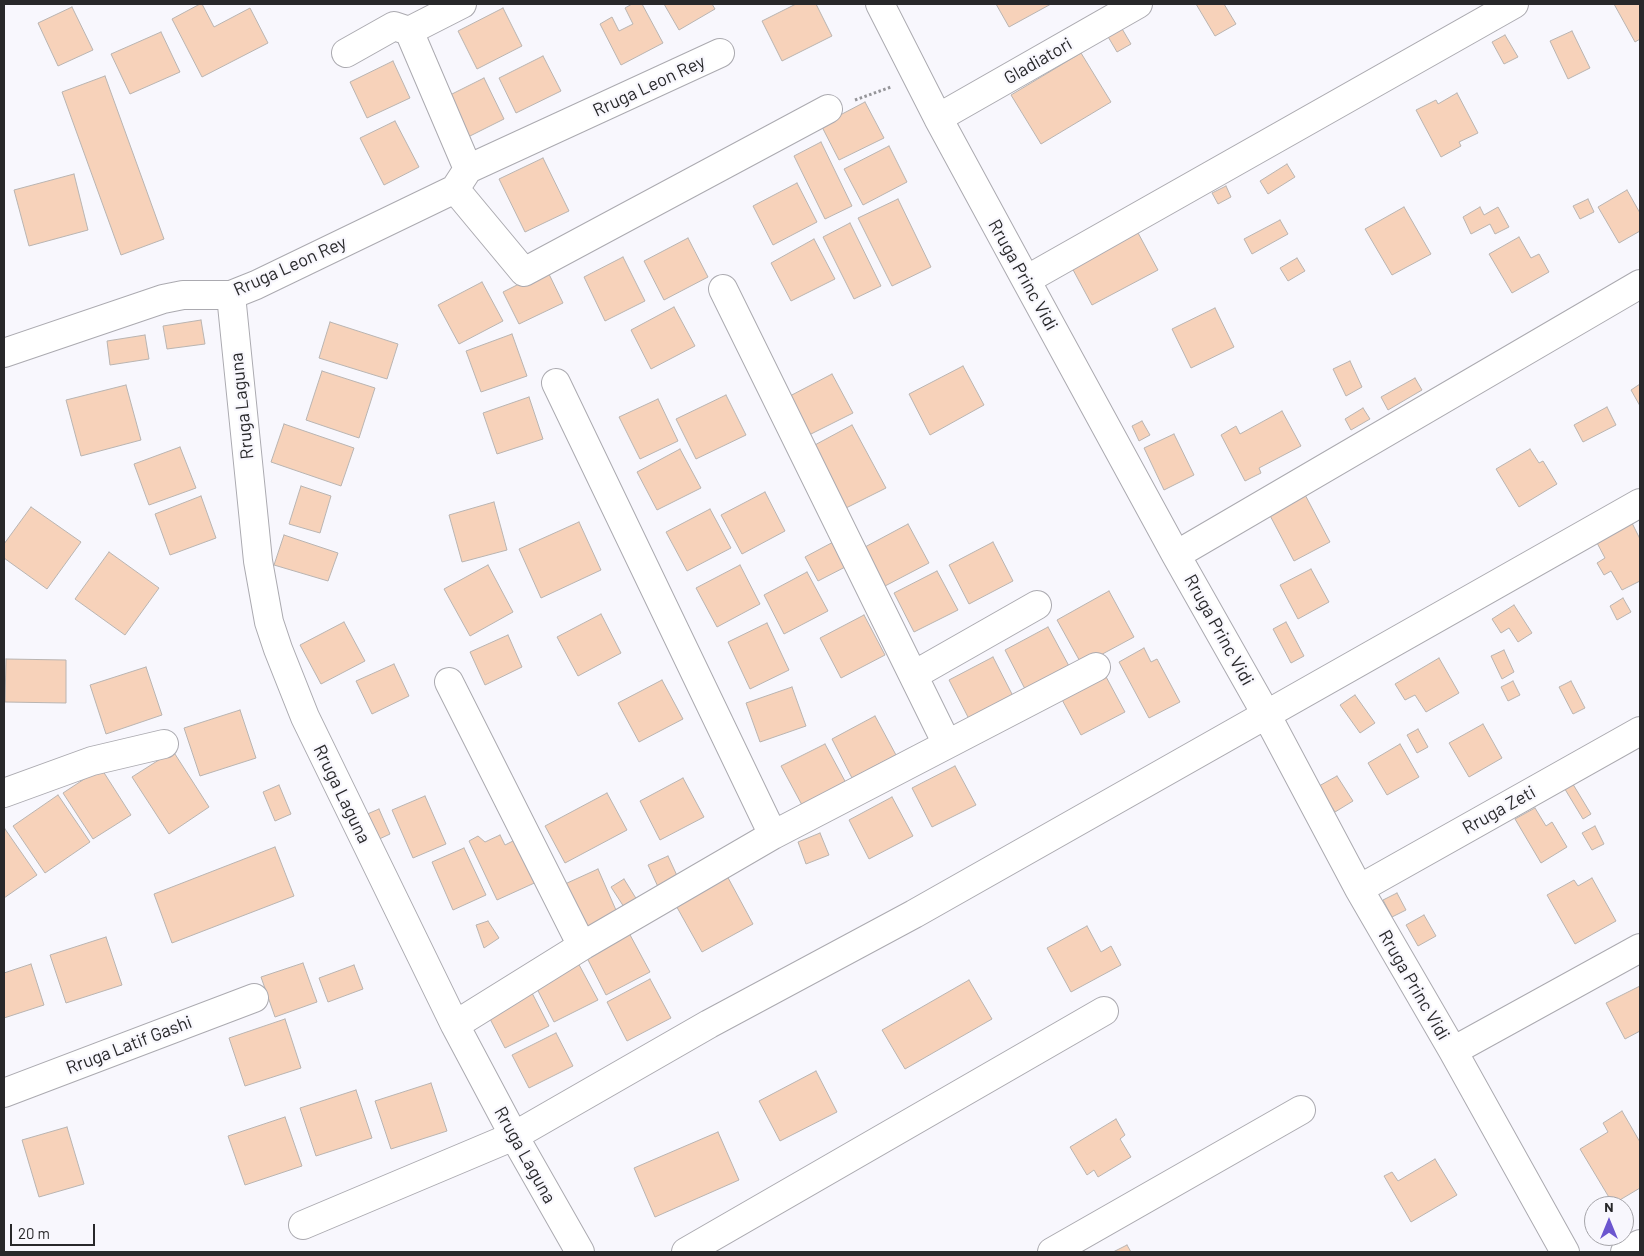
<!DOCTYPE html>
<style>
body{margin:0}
#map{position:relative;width:1644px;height:1256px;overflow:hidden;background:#f8f7fd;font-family:Barlow,sans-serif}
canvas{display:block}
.frame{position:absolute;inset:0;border:5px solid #28282a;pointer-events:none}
.north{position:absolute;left:1584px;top:1196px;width:50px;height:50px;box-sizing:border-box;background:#f8f7fd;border:1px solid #a5a4a9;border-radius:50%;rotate:0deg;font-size:14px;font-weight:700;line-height:20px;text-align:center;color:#28282a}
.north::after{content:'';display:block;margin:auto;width:18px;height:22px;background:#6c56cf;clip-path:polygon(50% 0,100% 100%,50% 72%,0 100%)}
.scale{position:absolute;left:10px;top:1224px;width:85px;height:22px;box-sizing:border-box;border:2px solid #28282a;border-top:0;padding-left:6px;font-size:15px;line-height:18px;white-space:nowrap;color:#28282a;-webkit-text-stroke:4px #f8f7fd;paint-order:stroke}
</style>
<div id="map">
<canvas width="1644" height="1256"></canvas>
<div class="frame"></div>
<div class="north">N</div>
<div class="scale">20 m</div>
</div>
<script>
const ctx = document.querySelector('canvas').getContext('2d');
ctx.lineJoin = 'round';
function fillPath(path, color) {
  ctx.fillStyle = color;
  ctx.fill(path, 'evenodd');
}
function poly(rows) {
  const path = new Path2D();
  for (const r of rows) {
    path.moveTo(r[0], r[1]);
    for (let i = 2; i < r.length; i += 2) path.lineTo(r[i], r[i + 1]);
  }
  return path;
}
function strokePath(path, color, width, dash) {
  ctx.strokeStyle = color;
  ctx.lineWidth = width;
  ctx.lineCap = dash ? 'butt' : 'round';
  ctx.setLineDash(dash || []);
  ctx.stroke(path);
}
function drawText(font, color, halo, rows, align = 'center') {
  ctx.font = font + ' Barlow,sans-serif';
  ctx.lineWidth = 4.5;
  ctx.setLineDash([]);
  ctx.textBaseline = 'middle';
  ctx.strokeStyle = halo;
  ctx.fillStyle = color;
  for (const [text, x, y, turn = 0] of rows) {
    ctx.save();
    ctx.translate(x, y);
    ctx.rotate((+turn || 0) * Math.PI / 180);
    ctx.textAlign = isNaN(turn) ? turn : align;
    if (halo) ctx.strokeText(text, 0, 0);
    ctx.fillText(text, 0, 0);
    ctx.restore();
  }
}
const building = poly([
 [200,4,202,4,214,27,250,8,268,43,202,77,172,19,200,4],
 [632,4,642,4,663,43,621,65,600,24,612,17,619,31,633,24,625,8,632,4],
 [664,4,712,4,715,9,679,30,664,4],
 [796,4,816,4,832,36,782,61,762,21,796,4],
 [996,4,1051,4,1009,27,996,4],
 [1196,4,1224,4,1236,24,1215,36,1196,4],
 [1614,4,1640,4,1640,39,1635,42,1614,4],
 [72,7,93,50,58,66,38,23,72,7],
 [503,8,522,46,477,69,458,31,503,8],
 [1121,27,1131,44,1117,52,1107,35,1121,27],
 [1572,31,1590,68,1568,79,1550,41,1572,31],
 [161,32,180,72,130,94,111,54,161,32],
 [1505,35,1518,57,1504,64,1492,42,1505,35],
 [1081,53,1111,102,1041,144,1011,95,1081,53],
 [543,56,561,91,516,113,499,78,543,56],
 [393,61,410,98,367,118,350,82,393,61],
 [105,76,164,239,121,255,62,92,105,76],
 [484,78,504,119,466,138,446,97,484,78],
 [1457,93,1478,133,1459,142,1461,146,1441,157,1416,110,1436,100,1438,104,1457,93],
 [865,102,884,138,839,160,821,125,865,102],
 [395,121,419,167,384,185,360,138,395,121],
 [821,142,852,206,825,219,794,156,821,142],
 [889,146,907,182,863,205,844,169,889,146],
 [543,158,569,211,525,232,499,179,543,158],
 [1287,164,1295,177,1268,194,1260,181,1287,164],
 [74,174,88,230,29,246,14,190,74,174],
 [797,183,817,222,773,245,753,206,797,183],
 [1226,186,1231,197,1218,204,1212,193,1226,186],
 [1627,190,1640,213,1640,231,1619,243,1598,207,1627,190],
 [898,199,931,267,892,286,858,218,898,199],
 [1588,199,1594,212,1580,219,1573,206,1588,199],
 [1404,207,1431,254,1392,275,1365,229,1404,207],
 [1480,207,1484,215,1498,207,1509,227,1495,234,1490,224,1471,234,1463,217,1480,207],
 [1280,220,1288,234,1252,254,1244,239,1280,220],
 [850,223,881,286,854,299,823,237,850,223],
 [1137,231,1158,270,1092,305,1071,266,1137,231],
 [1519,237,1531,258,1539,254,1549,272,1512,293,1489,254,1519,237],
 [688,238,708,277,664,300,644,261,688,238],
 [814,239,835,279,791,301,771,263,814,239],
 [623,257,645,301,605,321,584,277,623,257],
 [1297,258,1305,271,1288,281,1280,268,1297,258],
 [547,270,563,303,519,324,503,292,547,270],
 [482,282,503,321,459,344,438,305,482,282],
 [674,307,695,346,651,369,631,330,674,307],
 [1215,308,1234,347,1191,368,1172,329,1215,308],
 [201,320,205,344,167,349,163,326,201,320],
 [330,322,398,344,387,379,319,358,330,322],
 [512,334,527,376,481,392,466,351,512,334],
 [145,335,149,359,110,365,107,341,145,335],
 [1350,361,1362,387,1346,396,1333,369,1350,361],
 [963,366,984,405,930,435,909,394,963,366],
 [322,371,375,388,359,438,306,420,322,371],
 [832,374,853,413,809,435,788,397,832,374],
 [1415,378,1422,390,1388,410,1381,397,1415,378],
 [1640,384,1640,406,1631,390,1640,384],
 [126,385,141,440,81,456,66,400,126,385],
 [726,395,746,435,696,459,676,419,726,395],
 [529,397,543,439,497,454,483,413,529,397],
 [658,399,678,441,640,459,619,417,658,399],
 [1607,407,1616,425,1583,442,1574,425,1607,407],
 [1363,408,1370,419,1351,430,1345,419,1363,408],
 [1282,411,1301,446,1259,468,1261,473,1245,481,1221,435,1236,426,1240,434,1282,411],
 [1142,421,1150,435,1139,441,1132,426,1142,421],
 [284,424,354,448,341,486,271,462,284,424],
 [852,425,886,488,846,508,813,446,852,425],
 [1174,434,1194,475,1164,490,1144,448,1174,434],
 [180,447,196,488,149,505,134,464,180,447],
 [680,449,701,488,657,510,637,472,680,449],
 [1530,449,1539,463,1543,461,1557,484,1519,507,1496,469,1530,449],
 [301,486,331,496,320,533,289,524,301,486],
 [1302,489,1330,542,1294,561,1266,508,1302,489],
 [765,492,785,531,742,554,721,515,765,492],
 [201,496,216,538,170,555,155,514,201,496],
 [494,502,507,550,462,562,449,515,494,502],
 [31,507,81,542,47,589,4,558,4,544,31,507],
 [710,509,731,548,687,571,666,532,710,509],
 [579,522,601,570,541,598,519,549,579,522],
 [1632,523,1640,539,1640,581,1622,590,1611,571,1604,575,1597,563,1605,558,1596,541,1632,523],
 [908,524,929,563,885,586,865,547,908,524],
 [284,535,338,553,328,581,274,565,284,535],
 [837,540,851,564,818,581,805,557,837,540],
 [993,542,1013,581,969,604,949,565,993,542],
 [109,552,159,588,125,635,75,599,109,552],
 [488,565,513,612,470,636,444,589,488,565],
 [740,565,760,604,717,627,696,588,740,565],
 [1311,569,1329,602,1298,619,1280,585,1311,569],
 [937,571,958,610,914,632,894,593,937,571],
 [807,572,828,611,784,634,764,595,807,572],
 [1109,591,1134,637,1082,665,1057,620,1109,591],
 [1623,598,1631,612,1617,620,1610,606,1623,598],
 [1514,605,1532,633,1518,642,1509,628,1501,633,1492,619,1514,605],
 [601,614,621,653,578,676,557,637,601,614],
 [864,615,885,655,841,678,820,638,864,615],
 [344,622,365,661,321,684,300,645,344,622],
 [1286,622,1304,656,1291,663,1273,629,1286,622],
 [767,623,789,670,750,689,728,642,767,623],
 [1048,627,1069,666,1025,689,1005,650,1048,627],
 [508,635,522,667,485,685,470,652,508,635],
 [1144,648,1151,662,1157,659,1180,702,1149,718,1119,662,1144,648],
 [1504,650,1514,672,1502,679,1491,656,1504,650],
 [993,657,1013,696,969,719,949,680,993,657],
 [1439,658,1459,693,1426,712,1415,695,1405,700,1395,684,1439,658],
 [6,659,66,660,66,703,5,702,6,659],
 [394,664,409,696,372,714,356,681,394,664],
 [146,667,162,715,106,734,90,685,146,667],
 [1104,673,1125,712,1081,735,1060,696,1104,673],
 [662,680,683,719,639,742,618,703,662,680],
 [1513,681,1520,695,1508,701,1501,687,1513,681],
 [1571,681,1585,708,1573,714,1559,687,1571,681],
 [792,687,806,726,760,742,746,703,792,687],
 [1355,695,1375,723,1360,733,1340,705,1355,695],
 [240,710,256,758,200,776,184,728,240,710],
 [875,716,896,755,852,778,832,739,875,716],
 [1483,724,1502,758,1469,777,1449,743,1483,724],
 [1418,729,1428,747,1417,753,1407,735,1418,729],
 [825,744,846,783,802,805,781,766,825,744],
 [1400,744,1419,777,1387,795,1368,763,1400,744],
 [173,751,209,807,169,834,132,777,173,751],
 [955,766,976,805,932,827,912,788,955,766],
 [101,768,131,815,93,839,63,793,101,768],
 [1337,776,1353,801,1335,812,1319,786,1337,776],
 [1568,776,1591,814,1583,819,1560,781,1568,776],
 [683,778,704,817,660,840,640,801,683,778],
 [279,785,291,814,275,821,263,792,279,785],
 [607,793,627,830,565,863,545,826,607,793],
 [58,795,90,842,45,873,13,826,58,795],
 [425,796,446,844,413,858,392,810,425,796],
 [892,797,913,836,869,859,849,820,892,797],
 [1535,808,1546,826,1552,822,1567,847,1541,863,1515,819,1535,808],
 [379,809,390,834,375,841,365,815,379,809],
 [1595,826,1604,844,1592,850,1582,833,1595,826],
 [5,829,37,875,4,898,4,830,5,829],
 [820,833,829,855,806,864,798,842,820,833],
 [500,835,505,845,521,837,541,880,497,900,469,841,478,836,485,842,500,835],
 [275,847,294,896,172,943,154,894,275,847],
 [464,848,486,895,453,910,432,862,464,848],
 [668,856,679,880,659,889,648,865,668,856],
 [598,869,619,917,586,932,565,884,598,869],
 [726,874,753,924,702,952,674,902,726,874],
 [1592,878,1616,921,1575,944,1547,895,1574,880,1578,886,1592,878],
 [624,879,637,900,624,907,611,887,624,879],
 [1397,893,1406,910,1392,917,1383,900,1397,893],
 [1424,915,1436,936,1418,946,1406,925,1424,915],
 [488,921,499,938,484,948,476,925,488,921],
 [1087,926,1101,952,1111,946,1121,965,1071,992,1047,948,1087,926],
 [629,933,650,972,606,995,586,956,629,933],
 [106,937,122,985,66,1003,50,955,106,937],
 [577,961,598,1000,554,1022,534,983,577,961],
 [303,963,317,1002,275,1017,261,977,303,963],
 [31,964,44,1005,4,1018,4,973,31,964],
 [354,965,363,989,328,1002,319,978,354,965],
 [650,979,671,1018,627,1041,607,1002,650,979],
 [969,980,992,1019,905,1069,882,1030,969,980],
 [1640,986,1640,1031,1625,1039,1606,1003,1640,986],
 [532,993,549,1026,505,1048,488,1015,532,993],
 [285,1019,301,1068,245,1086,229,1038,285,1019],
 [556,1033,573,1066,529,1088,512,1055,556,1033],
 [816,1071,837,1112,780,1141,759,1101,816,1071],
 [431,1083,447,1131,391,1149,375,1101,431,1083],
 [356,1090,372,1138,316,1156,300,1108,356,1090],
 [1622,1111,1640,1142,1640,1188,1613,1204,1580,1149,1608,1132,1603,1123,1622,1111],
 [285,1117,302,1166,245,1185,228,1136,285,1117],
 [1116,1119,1125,1135,1120,1139,1131,1157,1098,1177,1094,1170,1087,1175,1070,1147,1116,1119],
 [67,1127,84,1184,39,1197,22,1140,67,1127],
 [718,1132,739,1180,655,1217,634,1168,718,1132],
 [1435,1159,1457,1195,1411,1222,1384,1176,1392,1172,1398,1181,1435,1159],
 [1127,1245,1131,1252,1113,1252,1127,1245]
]);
fillPath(building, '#f7d2ba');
strokePath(building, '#b9b4b1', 1);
const street = poly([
 [880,4,938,118,1026,280,1176,555,1266,714,1359,889,1453,1051,1565,1252],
 [409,31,468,169,455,189,524,272,828,109],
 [346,53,394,26,409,31,462,4],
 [938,118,1138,4],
 [468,169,720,53],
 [1026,280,1514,4],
 [723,289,947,744],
 [231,295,258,561,269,622,278,649,305,717,455,1025,514,1136,580,1252],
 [4,353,163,299,183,295,231,295,256,285,455,189],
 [556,383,773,835],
 [1176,555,1640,284],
 [914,675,1037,605],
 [449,682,582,946],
 [4,793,92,761,164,744],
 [1359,889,1640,731],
 [455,1025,582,946,773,835,1096,667],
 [1453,1051,1640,948],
 [4,1093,254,998],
 [303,1225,514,1136,709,1024,914,914,1640,503],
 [686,1252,1104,1011],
 [1052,1252,1301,1110],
 [1625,1252,1640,1244]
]);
strokePath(street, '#abaab0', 30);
strokePath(poly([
 [855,100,891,87]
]), '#959599', 3, [2.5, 2.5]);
strokePath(street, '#fff', 28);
drawText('18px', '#28282a', '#f8f7fd', [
 ["Gladiatori",1038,61,-30],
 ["Rruga Leon Rey",649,86,-25],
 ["Rruga Leon Rey",290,266,-24],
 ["Rruga Princ Vidi",1023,275,61],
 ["Rruga Laguna",242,406,-96],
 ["Rruga Princ Vidi",1219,630,61],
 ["Rruga Laguna",342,794,64],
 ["Rruga Zeti",1499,810,-29],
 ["Rruga Princ Vidi",1414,985,60],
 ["Rruga Latif Gashi",129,1045,-21],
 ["Rruga Laguna",525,1155,61]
]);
</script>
